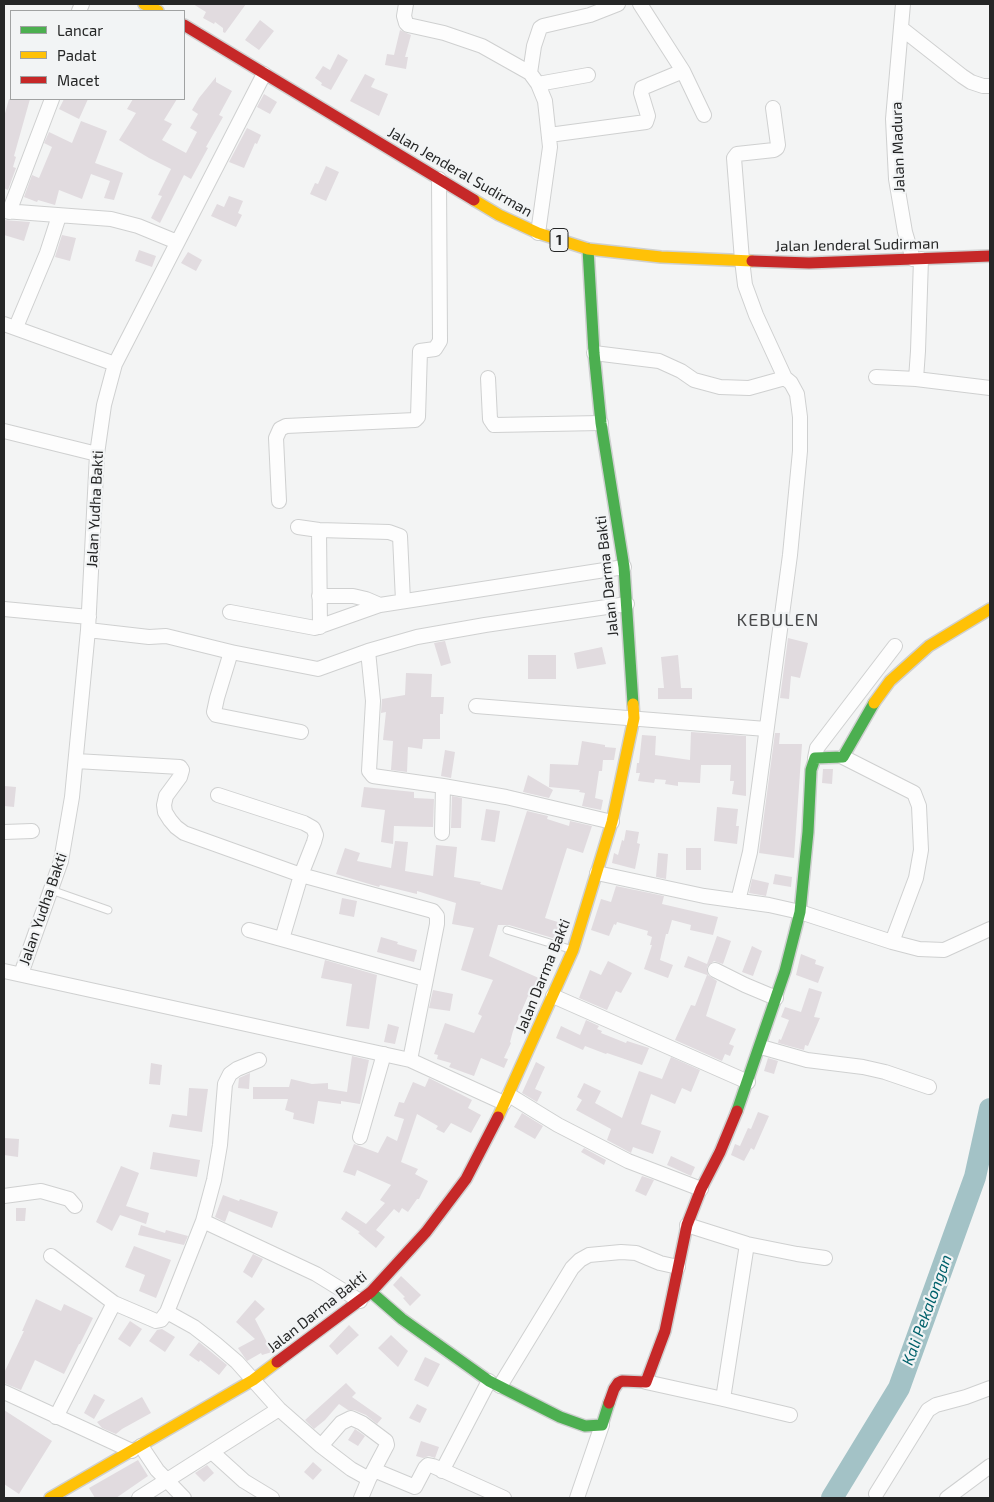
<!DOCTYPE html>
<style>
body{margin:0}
#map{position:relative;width:994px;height:1502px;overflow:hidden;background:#f3f4f4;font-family:"Exo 2",sans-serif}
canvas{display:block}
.frame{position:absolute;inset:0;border:5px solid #252626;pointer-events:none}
.legend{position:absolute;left:10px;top:10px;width:175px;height:90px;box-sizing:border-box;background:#f2f4f5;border:1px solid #a0a2a2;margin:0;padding:6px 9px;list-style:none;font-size:15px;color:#252626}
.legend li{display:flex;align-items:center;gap:10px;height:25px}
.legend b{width:25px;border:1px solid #a0a2a2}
</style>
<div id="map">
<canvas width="994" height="1502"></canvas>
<div class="frame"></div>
<ul class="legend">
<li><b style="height:6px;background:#4caf50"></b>Lancar</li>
<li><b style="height:6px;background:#ffc107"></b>Padat</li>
<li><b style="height:6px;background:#c62828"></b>Macet</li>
</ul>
</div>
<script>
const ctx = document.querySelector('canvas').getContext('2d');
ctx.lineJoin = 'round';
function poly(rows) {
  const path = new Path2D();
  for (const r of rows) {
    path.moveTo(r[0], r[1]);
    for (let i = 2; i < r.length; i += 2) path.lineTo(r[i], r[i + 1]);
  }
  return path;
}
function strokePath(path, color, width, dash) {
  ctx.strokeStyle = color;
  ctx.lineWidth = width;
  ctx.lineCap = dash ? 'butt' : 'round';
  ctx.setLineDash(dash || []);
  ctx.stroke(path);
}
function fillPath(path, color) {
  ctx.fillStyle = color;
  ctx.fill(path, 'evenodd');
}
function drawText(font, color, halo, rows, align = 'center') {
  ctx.font = font + ' "Exo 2",sans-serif';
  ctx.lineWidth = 4.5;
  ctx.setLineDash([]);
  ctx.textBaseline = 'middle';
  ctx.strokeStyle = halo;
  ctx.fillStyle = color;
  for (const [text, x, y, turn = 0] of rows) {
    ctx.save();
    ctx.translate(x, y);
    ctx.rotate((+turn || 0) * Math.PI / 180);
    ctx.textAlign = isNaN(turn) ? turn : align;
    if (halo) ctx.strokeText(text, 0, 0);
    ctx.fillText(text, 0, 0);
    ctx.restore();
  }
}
strokePath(poly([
 [832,1498,899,1388,975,1177,990,1109]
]), '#a3c2c6', 22);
fillPath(poly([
 [193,4,246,4,225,33,223,32,223,28,215,22,214,24,203,18,206,12],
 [260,20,274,31,259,50,245,40],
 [400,30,411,35,405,57,408,57,406,69,385,65,387,54,394,55],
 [338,54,348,60,331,90,321,85,322,83,315,78,323,66,330,70],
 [365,74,375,79,371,87,388,94,379,116,350,101],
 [216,77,216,82,232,91,219,115,223,117,206,147,208,148,191,179,184,175,160,223,151,218,162,196,158,195,171,169,149,158,119,140,136,113,127,109,133,99,177,99,164,120,172,124,162,140,186,153,197,132,190,128,198,114,192,110,199,98],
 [264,94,277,102,270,114,257,107],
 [9,99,30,99,14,156,16,157,13,167,16,168,8,190,4,188,4,117],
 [64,99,88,99,79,119,59,109],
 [81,121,107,131,95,163,123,173,114,200,104,198,110,181,91,174,82,199,59,190,55,205,38,200,37,202,24,197,32,175,39,178,52,147,44,143,49,132,72,143],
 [247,128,261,135,257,144,255,143,244,168,229,162],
 [326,166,339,172,326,201,310,194,315,183,318,184],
 [229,196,243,201,238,213,242,215,236,227,211,216,217,204,224,207],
 [4,220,30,222,24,241,4,235],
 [62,235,76,238,70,261,55,257],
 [139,250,156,256,152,267,135,261],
 [188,252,202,260,196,271,181,263],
 [788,638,808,643,800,678,791,676,789,699,780,698],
 [445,641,451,663,441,666,434,643],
 [602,647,606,664,577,669,574,653],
 [528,655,556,655,556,679,528,679],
 [678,655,681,688,692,688,692,699,658,699,658,688,664,688,661,657],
 [406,673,432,674,431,697,444,697,443,714,440,714,440,739,423,739,422,749,408,747,407,772,391,770,393,741,383,740,386,712,381,713,382,699,405,695],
 [691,732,746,736,746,796,732,794,734,781,730,781,731,765,701,765,700,783,678,782,678,786,665,784,666,780,655,779,654,783,638,781,640,773,636,773,637,763,639,763,642,735,656,736,655,755,690,760],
 [775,733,780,733,779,744,802,744,794,858,759,853],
 [582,741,605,745,605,747,616,748,614,760,603,760,602,771,599,771,595,798,603,800,601,810,582,806,585,793,579,792,580,790,549,787,550,764,578,765],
 [445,750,455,752,451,778,441,776],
 [823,769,833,769,832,784,822,783],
 [528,775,553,790,549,798,523,792],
 [4,786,16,787,14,807,4,806],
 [364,787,414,792,414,798,434,799,433,827,394,826,393,844,381,842,385,810,361,807],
 [452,796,462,798,461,828,451,828],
 [717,807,738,809,736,826,739,826,737,844,714,841],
 [486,809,500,811,495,842,481,840],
 [527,811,548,816,547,819,569,826,570,821,592,826,583,853,567,848,545,918,561,923,556,939,509,925,498,925,489,956,541,979,532,998,528,996,513,1031,510,1042,511,1043,504,1058,508,1059,504,1068,481,1058,474,1076,449,1067,451,1063,437,1059,438,1055,434,1054,445,1023,474,1033,482,1016,478,1014,493,980,461,970,474,928,452,924,456,903,417,891,417,894,380,885,379,887,336,874,345,848,360,853,357,861,391,868,395,841,408,842,405,871,433,876,436,845,457,847,454,877,481,882,480,884,502,890],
 [626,830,639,832,637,843,640,844,635,869,612,863,614,853,618,855,622,840,624,841],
 [686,848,701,848,701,870,686,870],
 [658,853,668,854,666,879,656,877],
 [775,874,792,877,791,887,773,884],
 [752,879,769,883,766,896,749,893],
 [616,886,664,896,662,904,718,917,713,935,690,930,691,925,672,920,668,934,666,934,660,960,673,965,668,978,644,969,652,945,650,945,652,937,647,935,648,931,617,922,616,925,614,924,609,936,591,930,601,899,611,902],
 [342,898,357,901,354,917,339,914],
 [717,936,731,941,723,964,714,961,707,967,708,975,717,981,706,1016,736,1029,729,1044,734,1046,730,1056,725,1054,722,1061,675,1040,691,1005,695,1006,707,975,684,967,688,956,707,964],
 [381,937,398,942,397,944,417,950,414,962,377,952],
 [752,946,762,951,753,976,742,972],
 [801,954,816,960,815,964,824,967,818,983,796,975],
 [325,960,377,975,369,1029,346,1026,352,984,321,978],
 [608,961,632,973,621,993,616,991,607,1010,579,998,590,970,601,975],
 [809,988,822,992,814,1017,820,1018,808,1046,805,1045,804,1050,778,1043,779,1039,781,1040,789,1020,781,1017,785,1007,801,1012],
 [433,990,453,994,450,1011,429,1008],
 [586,1020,599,1026,597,1029,602,1031,601,1033,626,1043,627,1041,649,1048,642,1065,607,1053,606,1054,585,1046,583,1050,556,1038,561,1026,580,1035],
 [388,1024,399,1027,395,1044,384,1042],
 [352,1056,369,1060,360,1104,341,1101,341,1104,318,1101,314,1124,293,1119,294,1113,285,1110,288,1099,253,1099,253,1087,289,1087,291,1079,312,1084,328,1083,328,1089,347,1092],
 [671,1057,700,1070,691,1092,682,1088,675,1104,651,1094,641,1124,661,1131,653,1154,633,1147,631,1153,607,1140,611,1129,576,1110,582,1100,577,1097,584,1083,601,1091,595,1103,622,1118,639,1071,662,1079],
 [768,1058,778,1061,774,1074,764,1071],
 [536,1062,545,1067,535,1089,542,1092,537,1102,522,1093],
 [151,1063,162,1065,160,1085,149,1084],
 [250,1073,249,1089,238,1088,239,1078],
 [429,1078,472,1100,468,1108,481,1115,471,1133,451,1123,444,1133,436,1129,438,1126,417,1114,401,1162,418,1169,415,1174,428,1181,419,1199,417,1199,408,1212,402,1208,399,1213,394,1209,376,1230,385,1237,376,1248,358,1233,360,1232,341,1219,346,1211,366,1224,385,1203,380,1200,391,1185,357,1170,355,1176,343,1172,354,1144,378,1153,387,1136,397,1141,404,1119,394,1116,399,1102,404,1103,413,1082,425,1087],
 [189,1088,208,1089,202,1132,169,1127,172,1114,187,1116],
 [758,1112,769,1116,754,1150,751,1148,744,1161,731,1155,735,1144,740,1146,748,1128,751,1129],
 [522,1113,543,1126,535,1139,514,1127],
 [4,1138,19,1139,18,1157,4,1155],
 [584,1148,606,1160,604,1165,581,1152],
 [153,1152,200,1160,197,1177,150,1169],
 [671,1156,695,1167,691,1176,667,1165],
 [121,1166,139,1173,126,1206,149,1213,146,1224,120,1215,112,1231,96,1222],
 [642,1176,654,1180,646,1196,635,1191],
 [223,1195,239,1201,240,1199,278,1212,272,1228,229,1211,225,1222,215,1217],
 [16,1208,26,1208,25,1221,16,1221],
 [141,1225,165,1233,166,1230,188,1236,184,1245,138,1235],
 [134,1246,171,1260,156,1298,139,1291,145,1275,125,1267],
 [253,1254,263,1259,252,1278,243,1272],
 [401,1276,421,1295,410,1306,403,1298,405,1297,393,1285],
 [36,1299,61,1311,64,1304,93,1318,80,1344,79,1344,64,1374,35,1360,21,1390,4,1383,4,1373,24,1331,22,1331],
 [255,1300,265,1309,255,1319,272,1352,262,1355,261,1353,247,1361,238,1348,255,1339,236,1322],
 [130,1321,142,1329,130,1347,118,1339],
 [349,1325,359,1335,337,1355,329,1346],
 [162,1329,175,1337,165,1352,149,1341,157,1330],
 [391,1335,408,1351,398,1367,378,1348],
 [199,1342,227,1365,219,1375,200,1360,199,1362,189,1355],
 [425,1357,440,1364,428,1387,414,1380],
 [346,1383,356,1393,352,1397,382,1418,377,1424,366,1415,354,1410,348,1410,339,1404,325,1420,314,1429,305,1420],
 [94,1394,105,1400,94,1419,84,1413],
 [142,1397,151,1413,122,1429,116,1434,102,1428,97,1422],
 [417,1404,427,1409,420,1423,409,1418],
 [4,1410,52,1441,19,1494,4,1484],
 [355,1429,365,1436,358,1446,348,1440],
 [421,1441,439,1447,435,1458,429,1456,423,1458,416,1456],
 [138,1460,148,1476,116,1498,95,1498,89,1488],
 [313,1462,322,1470,313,1480,304,1472],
 [207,1465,214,1473,204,1482,195,1473]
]), '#e1dbdf');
const lane = poly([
 [51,890,108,910],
 [507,930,573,950]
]);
const street = poly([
 [406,4,404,16,406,23,408,25,444,33,482,46,530,73,538,84,545,101,550,147,538,233],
 [640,4,683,71,704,115],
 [903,4,893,119,896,179,905,232,913,259],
 [79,11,82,4],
 [901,28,962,76,971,82,983,86,990,86],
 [530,73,534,46,540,28,543,26,590,15,618,4],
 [538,84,588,75],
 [549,135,646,122,648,116,641,93,642,88,683,71],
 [4,211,111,219,138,226,177,242],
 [9,212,52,99],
 [921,259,918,351,916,379,990,388],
 [4,324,115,364],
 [16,327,47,253,59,216],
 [594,353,659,361,681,371,694,380,720,387,749,388,785,378],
 [876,377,916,379],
 [488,378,490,419,494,425,601,423],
 [4,431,97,454],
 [279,501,276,438,280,429,286,426,415,420,418,417,420,351,435,349,440,341,439,179],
 [298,527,319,530,389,532,400,536,403,601],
 [319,530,320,627],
 [319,596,353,596,366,599,380,605],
 [4,609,89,617],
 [230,612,315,628,380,605,624,567],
 [88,630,149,637,166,636,231,652,318,669,368,651,417,637,485,625,627,604],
 [368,651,373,701,369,771,373,776,443,786,506,797,612,822],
 [231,652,217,698,214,712,216,715,301,732],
 [476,706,766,729],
 [843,757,914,793,919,806,921,850,916,878,892,942],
 [815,758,817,748,895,646],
 [76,761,180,767,182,770,180,777,166,796,164,805,165,812,170,820,176,827,184,833,301,875,433,911,437,916,437,924,410,1060],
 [218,795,304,823,313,828,316,835,314,842,301,875,282,939],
 [4,832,32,831],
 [442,833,443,786],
 [597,873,704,896,769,905,800,912,892,942,919,949,944,950,990,929],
 [738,901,750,852,758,794,790,555,800,451,800,417,797,394,791,383,785,378,756,315,745,285,742,260,734,158,737,154,774,150,777,148,778,145,773,108],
 [249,930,425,979],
 [715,970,745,985,776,998],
 [4,971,410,1060,504,1103],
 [21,974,61,861,72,797,88,630,97,454,104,405,115,364,264,74],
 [553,996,748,1082],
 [761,1047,807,1060,863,1067,885,1072,929,1087],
 [259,1060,237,1069,230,1074,225,1084,220,1145,214,1180,203,1221,316,1274,360,1301],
 [509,1095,558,1125,628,1161,701,1189],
 [360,1137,384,1054],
 [4,1196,41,1191,69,1199,75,1206],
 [203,1221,167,1312,194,1327,216,1344,237,1362,279,1409,321,1446,351,1469,369,1479],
 [687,1225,747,1244,797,1254,825,1258],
 [51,1256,114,1303,156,1321,161,1320,167,1312],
 [646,1382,723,1399,790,1415],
 [500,1386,572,1268,580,1260,589,1255,621,1252,636,1253,660,1263,678,1267],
 [4,1392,132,1451],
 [723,1399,747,1244],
 [56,1417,114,1303],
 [141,1446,157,1470,184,1498],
 [321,1446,341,1423,351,1418,362,1423,386,1441,387,1445,369,1479,361,1498],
 [212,1452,244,1481,272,1498],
 [374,1470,415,1487,425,1468,428,1465,433,1466,504,1498],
 [442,1471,489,1381],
 [876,1494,928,1410,936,1405,966,1397,990,1388],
 [139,1498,279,1409],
 [577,1498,602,1425],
 [947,1498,990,1466]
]);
const fast = poly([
 [588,249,594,353,601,423,624,567,633,704],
 [737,1111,785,971,800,912,808,832,811,770,815,758,843,757,874,703],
 [371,1292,402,1319,489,1381,560,1417,585,1426,602,1425,609,1403]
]);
const slow = poly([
 [144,4,158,11],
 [474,200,499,215,538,233,588,249,661,257,752,261],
 [874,703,890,681,929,646,990,609],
 [498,1117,573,950,612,822,634,718,633,704],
 [50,1498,253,1380,277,1362]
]);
const jam = poly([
 [184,25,474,200],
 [752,261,809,263,990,256],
 [277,1362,371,1292,426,1232,466,1179,498,1117],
 [609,1403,614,1389,618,1383,622,1381,646,1382,665,1331,687,1225,701,1189,720,1152,737,1111]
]);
strokePath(lane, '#cfd0d0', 9);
strokePath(street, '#cfd0d0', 16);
strokePath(fast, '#cfd0d0', 14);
strokePath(slow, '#cfd0d0', 14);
strokePath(jam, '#cfd0d0', 14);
strokePath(lane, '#fdfdfd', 7);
strokePath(street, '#fdfdfd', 14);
strokePath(fast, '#4caf50', 11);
strokePath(slow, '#ffc107', 11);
strokePath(jam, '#c62828', 11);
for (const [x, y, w] of [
 [559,240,18]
]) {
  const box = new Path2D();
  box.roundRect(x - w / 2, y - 11.5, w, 23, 4);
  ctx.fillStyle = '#f2f4f5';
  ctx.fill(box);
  strokePath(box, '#252626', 1);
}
drawText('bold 14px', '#252626', null, [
 ["1",559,240]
]);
drawText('15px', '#252626', '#f2f4f5', [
 ["Jalan Madura",898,147,-92],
 ["Jalan Jenderal Sudirman",460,172,30],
 ["Jalan Jenderal Sudirman",857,245,-1],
 ["Jalan Yudha Bakti",95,509,-87],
 ["Jalan Darma Bakti",607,576,-96],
 ["Jalan Yudha Bakti",43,909,-71],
 ["Jalan Darma Bakti",543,976,-68],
 ["Jalan Darma Bakti",317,1312,-38]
]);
drawText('italic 16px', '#00616b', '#f2f4f5', [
 ["Kali Pekalongan",927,1310,-70]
]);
ctx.letterSpacing = '1px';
drawText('18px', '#48494a', '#f2f4f5', [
 ["KEBULEN",778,620]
]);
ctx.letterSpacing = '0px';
</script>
